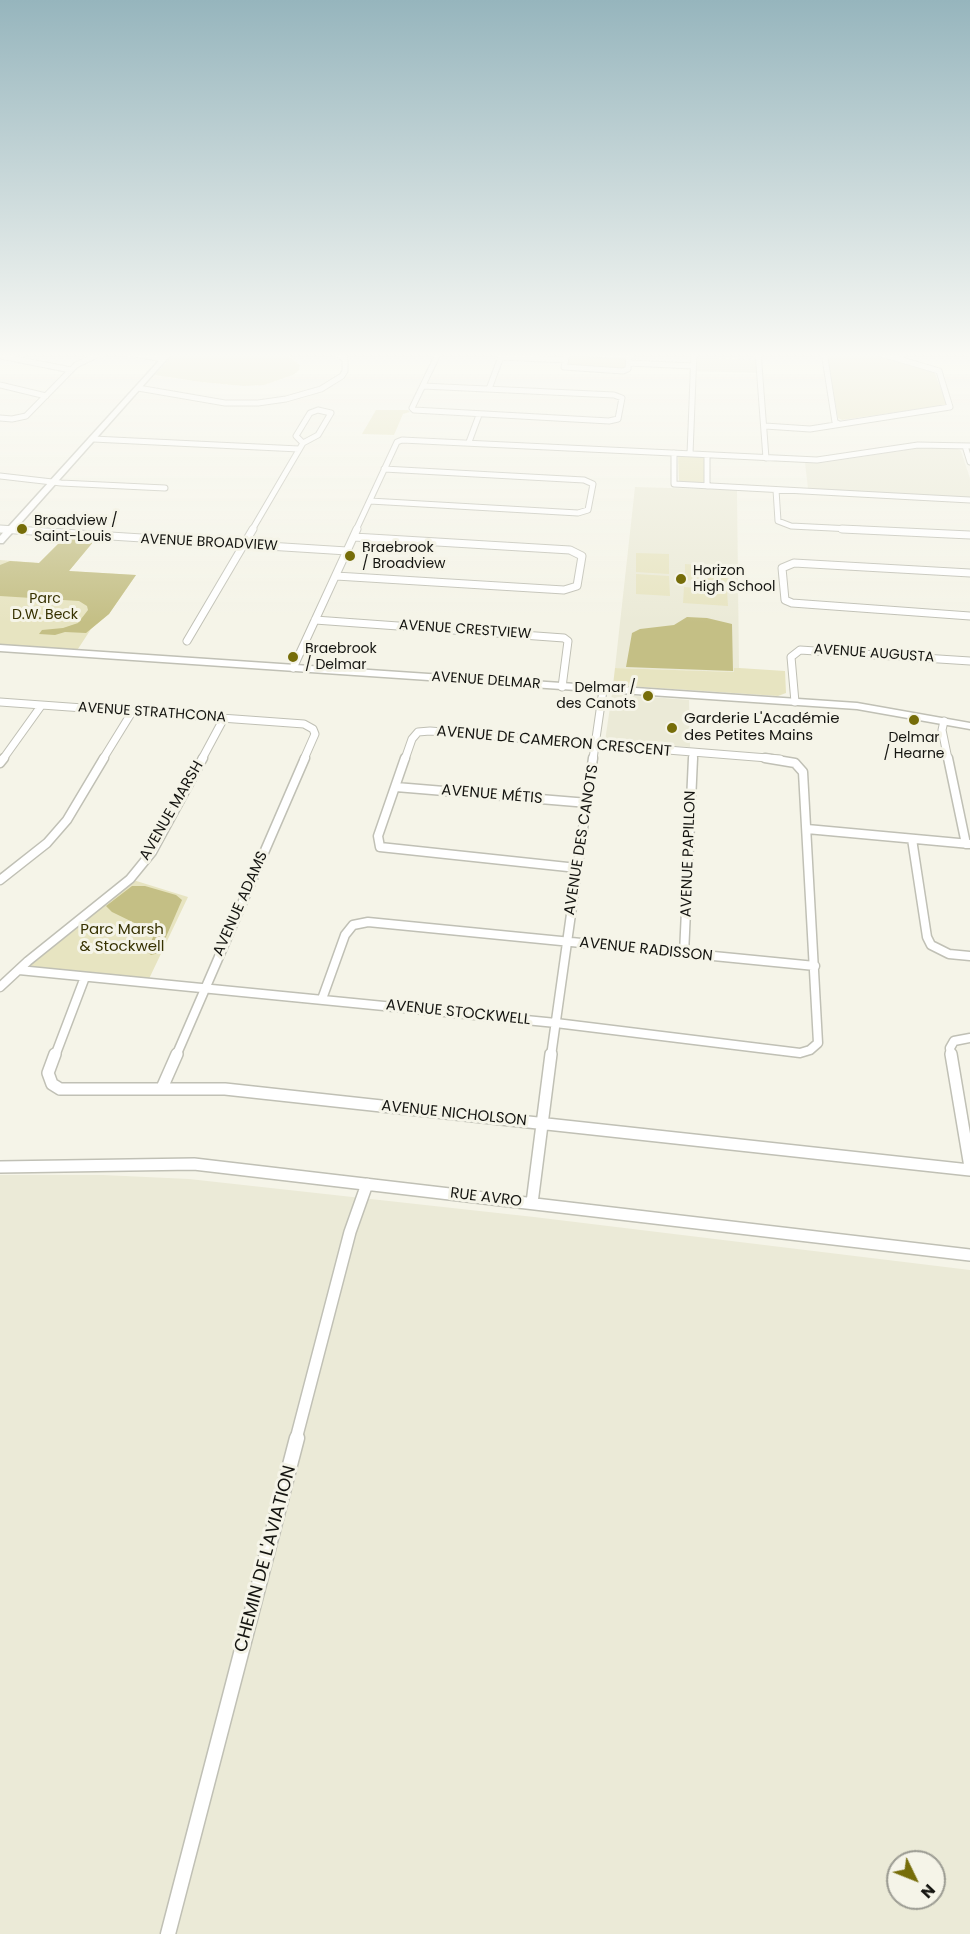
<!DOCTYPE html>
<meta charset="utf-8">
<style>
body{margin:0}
#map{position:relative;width:970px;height:1934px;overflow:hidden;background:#f5f4e8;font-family:Poppins,sans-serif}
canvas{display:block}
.north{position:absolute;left:886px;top:1850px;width:60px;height:60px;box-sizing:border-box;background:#f5f4e8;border:2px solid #9b9b92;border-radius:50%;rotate:133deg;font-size:16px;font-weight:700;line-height:24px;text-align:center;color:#151511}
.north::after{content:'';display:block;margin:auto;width:21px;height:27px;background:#766d09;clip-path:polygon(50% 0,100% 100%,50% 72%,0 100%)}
</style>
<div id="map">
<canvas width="970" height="1934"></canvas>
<div class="north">N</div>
</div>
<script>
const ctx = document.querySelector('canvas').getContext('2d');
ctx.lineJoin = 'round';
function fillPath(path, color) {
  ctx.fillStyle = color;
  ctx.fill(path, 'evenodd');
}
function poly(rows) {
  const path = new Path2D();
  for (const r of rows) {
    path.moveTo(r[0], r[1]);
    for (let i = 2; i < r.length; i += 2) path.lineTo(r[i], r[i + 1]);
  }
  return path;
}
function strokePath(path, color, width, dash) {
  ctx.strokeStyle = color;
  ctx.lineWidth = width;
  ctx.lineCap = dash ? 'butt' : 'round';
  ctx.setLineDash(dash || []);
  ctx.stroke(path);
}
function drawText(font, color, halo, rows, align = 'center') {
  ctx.font = font + ' Poppins,sans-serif';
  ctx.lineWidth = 6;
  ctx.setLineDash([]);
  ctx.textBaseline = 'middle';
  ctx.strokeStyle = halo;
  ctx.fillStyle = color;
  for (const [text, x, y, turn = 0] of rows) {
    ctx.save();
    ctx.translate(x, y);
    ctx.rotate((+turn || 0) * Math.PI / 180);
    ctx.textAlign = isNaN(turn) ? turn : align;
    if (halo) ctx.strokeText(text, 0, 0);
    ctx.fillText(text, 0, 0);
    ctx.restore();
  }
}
fillPath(poly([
 [694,357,759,360,760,373,693,371],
 [925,447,957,448,961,451,970,478,970,498,808,489,805,463,828,462],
 [635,487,737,490,739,668,734,668,734,672,615,668],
 [612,694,689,700,690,747,605,741],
 [0,1175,103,1175,189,1179,534,1217,970,1270,970,1934,0,1934],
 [898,1862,934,1862,934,1898,898,1898]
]), '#ebead7');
fillPath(poly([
 [175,352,268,352,289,356,300,365,299,370,293,375,264,385,244,386,201,382,155,375],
 [826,352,869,352,934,371,947,405,842,420,838,418],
 [567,354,627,356,628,369,568,368,565,360],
 [376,410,408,410,410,412,403,414,394,435,362,434],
 [678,455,705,456,705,484,679,482],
 [67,535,97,536,69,571,136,575,109,614,91,629,76,652,0,648,0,560,39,563],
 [636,553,669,554,669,574,636,572],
 [685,564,727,567,728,583,685,580],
 [636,574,669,576,670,596,636,594],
 [684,587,727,590,728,606,683,603],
 [615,668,734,672,734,668,739,668,785,671,786,693,778,696,613,685],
 [130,879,188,897,147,983,19,970]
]), '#e7e4c1');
fillPath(poly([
 [63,539,94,541,69,571,136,575,109,614,86,633,65,632,55,635,39,634,42,630,63,628,78,623,88,610,87,606,79,601,0,596,0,565,10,561,39,563],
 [687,617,707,618,732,624,733,671,626,667,632,633,640,629,674,625],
 [132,886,145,886,176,895,182,900,159,953,151,955,147,952,153,937,149,930,112,912,106,906]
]), '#c4bf85');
const streetFar4 = poly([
 [124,352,163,359],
 [758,352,766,458],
 [824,352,835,422,839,424],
 [575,353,627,356,629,357,628,369,623,371,564,367,567,354,575,353],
 [0,356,71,370],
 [501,357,565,360],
 [629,363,693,366],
 [0,385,46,396],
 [423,386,614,395,622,398,618,419,609,421,414,410,412,408,439,352],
 [138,388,225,403,258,403,286,399,321,389,342,376,345,371,345,360,337,352],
 [489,389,502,354],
 [318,410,331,413,318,435,303,443,296,436,310,413,318,410],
 [0,418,12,419,26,416,76,365,103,352],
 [765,426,810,429,950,407,939,371,875,352],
 [93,439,299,449],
 [469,442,479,415],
 [965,446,970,462],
 [674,453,674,484,970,500],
 [690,454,694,352],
 [707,455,707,486],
 [0,476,61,483,165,488],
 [776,490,778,521,791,526,872,530],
 [370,501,578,513,588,510,593,484,584,480,384,469],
 [0,529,5,530],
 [252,530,303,443],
 [356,530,397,442,402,440,817,460,918,445,970,446]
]);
const streetFar3 = poly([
 [0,529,347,551],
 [842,529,970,535],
 [970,573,794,563,782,568,785,600,792,603,970,616],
 [336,576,564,590,577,586,582,556,570,550,354,537],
 [315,620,564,638,568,641,562,687],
 [187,641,253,529],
 [293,668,357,529],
 [0,702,304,724,313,729,315,734,304,759],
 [795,702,791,657,800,650,970,661],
 [944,721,942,730,948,759],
 [3,759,41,706],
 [103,759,132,712],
 [202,759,224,718],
 [405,759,412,739,418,732,430,731,780,759],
 [593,759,603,690],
 [693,759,693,753]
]);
const streetFar2 = poly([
 [405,758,378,836,380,847,577,868],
 [948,758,966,844],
 [0,763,4,758],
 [396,787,588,803],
 [807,829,970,844],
 [912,839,927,937,931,945,949,954,970,956],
 [0,880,47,843,67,820,104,758],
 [684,954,693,758],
 [19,970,556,1023,800,1053,810,1050,818,1043,803,772,795,763,765,758],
 [0,987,28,961,130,879,152,852,203,758],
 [322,999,345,935,353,925,368,922,815,966],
 [55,1056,85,977],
 [176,1056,305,758],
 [551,1056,593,758],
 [951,1056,950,1048,954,1041,970,1038]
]);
const streetFar1 = poly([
 [55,1054,48,1073,52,1084,60,1089,225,1089,970,1170],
 [951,1054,970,1167],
 [162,1088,177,1054],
 [0,1167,194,1164,970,1255],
 [532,1203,551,1054],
 [296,1439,350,1232,367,1184]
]);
const street = poly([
 [168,1934,297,1438]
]);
const secondary = poly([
 [167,352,173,352,3,543,0,543,0,536,167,352],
 [0,645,857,703,970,723,970,729,857,709,0,651,0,645]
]);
strokePath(streetFar4, '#c0c0b5', 7);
strokePath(streetFar3, '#c0c0b5', 9);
strokePath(streetFar2, '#c0c0b5', 11);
strokePath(streetFar1, '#c0c0b5', 14);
strokePath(street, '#c0c0b5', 17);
strokePath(secondary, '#c0c0b5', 3);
strokePath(streetFar4, '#fff', 5);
strokePath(streetFar3, '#fff', 7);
strokePath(streetFar2, '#fff', 8);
strokePath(streetFar1, '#fff', 11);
strokePath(street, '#fff', 14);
fillPath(secondary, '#fff');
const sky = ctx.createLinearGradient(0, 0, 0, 623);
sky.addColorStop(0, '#96b5bd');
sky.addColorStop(0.57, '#fafaf5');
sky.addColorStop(1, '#fafaf500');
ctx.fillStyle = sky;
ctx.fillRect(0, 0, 970, 623);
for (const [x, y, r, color] of [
 [22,529,6,"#766d09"],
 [350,556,6,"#766d09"],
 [681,579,6,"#766d09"],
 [293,657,6,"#766d09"],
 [648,696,6,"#766d09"],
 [914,720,6,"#766d09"],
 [672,728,6,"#766d09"]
]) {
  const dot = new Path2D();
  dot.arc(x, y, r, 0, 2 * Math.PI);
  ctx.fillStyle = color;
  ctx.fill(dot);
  strokePath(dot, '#f5f4e8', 2);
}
drawText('14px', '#151511', '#f5f4e8', [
 ["Broadview /",34,521],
 ["Saint-Louis",34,537],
 ["Braebrook",362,548],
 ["/ Broadview",362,564],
 ["Horizon",693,571],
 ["High School",693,587],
 ["Braebrook",305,649],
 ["/ Delmar",305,665],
 ["Delmar /",636,688,"right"],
 ["des Canots",636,704,"right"],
 ["Delmar",914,738,"center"],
 ["/ Hearne",914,754,"center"]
], 'left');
drawText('14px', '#151511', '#f5f4e8', [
 ["AVENUE BROADVIEW",209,543,3],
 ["AVENUE CRESTVIEW",465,630,4],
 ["AVENUE AUGUSTA",874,654,4],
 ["AVENUE DELMAR",486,681,4],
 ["AVENUE STRATHCONA",152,713,4]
]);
drawText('14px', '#373202', '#f5f4e8', [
 ["Parc",45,599],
 ["D.W. Beck",45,615]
]);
drawText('15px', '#151511', '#f5f4e8', [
 ["Garderie L'Académie",684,719],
 ["des Petites Mains",684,736]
], 'left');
drawText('15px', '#151511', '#f5f4e8', [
 ["AVENUE DE CAMERON CRESCENT",554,742,5],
 ["AVENUE MÉTIS",492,795,5],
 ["AVENUE MARSH",172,811,-60],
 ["AVENUE DES CANOTS",582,840,-81],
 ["AVENUE PAPILLON",689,854,-88],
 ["AVENUE ADAMS",241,904,-66],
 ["AVENUE RADISSON",646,950,6],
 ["AVENUE STOCKWELL",458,1013,6],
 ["AVENUE NICHOLSON",454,1114,6],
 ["RUE AVRO",486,1198,7]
]);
drawText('15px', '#373202', '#f5f4e8', [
 ["Parc Marsh",122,930],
 ["& Stockwell",122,947]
]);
drawText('18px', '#151511', '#f5f4e8', [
 ["CHEMIN DE L'AVIATION",266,1559,-75]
]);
</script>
